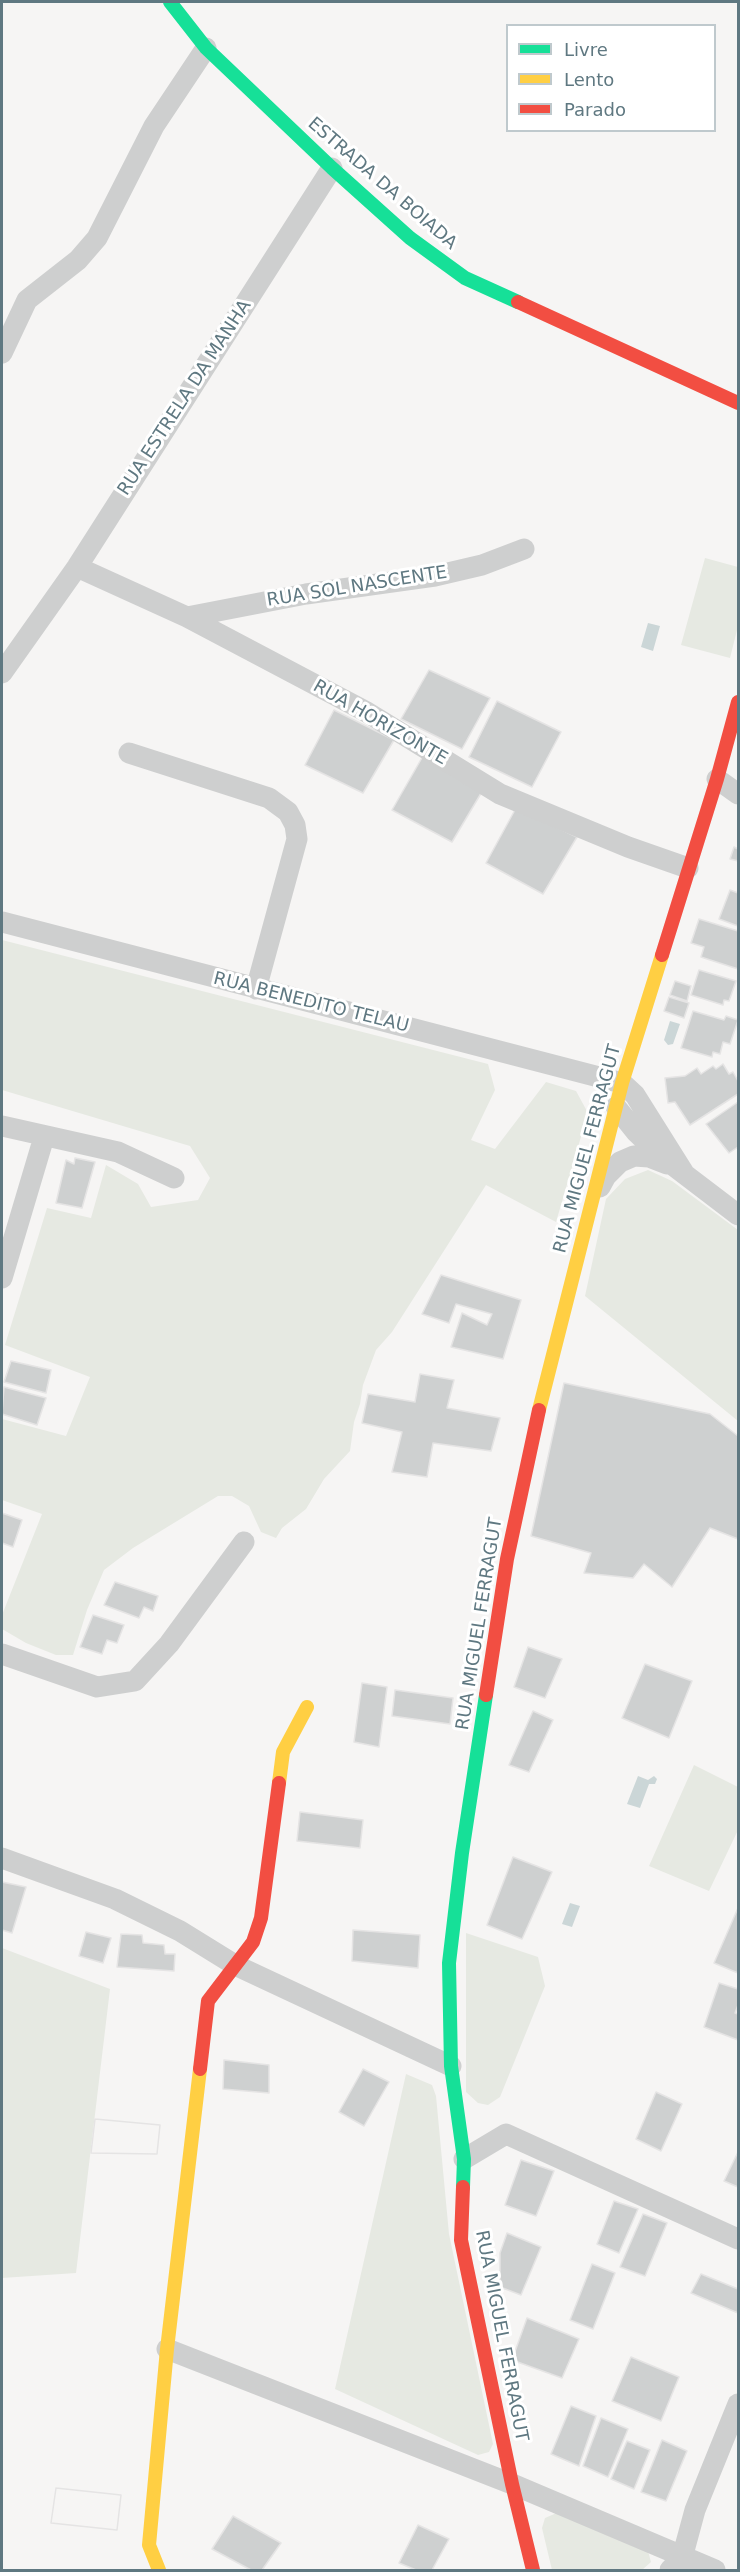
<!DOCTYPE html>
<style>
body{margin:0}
#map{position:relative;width:740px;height:2572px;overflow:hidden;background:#f6f5f4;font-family:"DejaVu Sans",sans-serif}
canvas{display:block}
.frame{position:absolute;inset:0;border:3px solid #5f7881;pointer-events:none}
.legend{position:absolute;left:506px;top:24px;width:210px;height:108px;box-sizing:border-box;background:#fff;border:2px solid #bfc9cd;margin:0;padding:8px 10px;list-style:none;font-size:18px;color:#5f7881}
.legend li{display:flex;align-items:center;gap:12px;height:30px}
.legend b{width:30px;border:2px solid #bfc9cd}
</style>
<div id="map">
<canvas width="740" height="2572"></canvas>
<div class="frame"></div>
<ul class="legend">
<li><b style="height:8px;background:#16e098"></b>Livre</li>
<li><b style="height:8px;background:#ffcf43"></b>Lento</li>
<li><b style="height:8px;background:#f24e42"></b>Parado</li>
</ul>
</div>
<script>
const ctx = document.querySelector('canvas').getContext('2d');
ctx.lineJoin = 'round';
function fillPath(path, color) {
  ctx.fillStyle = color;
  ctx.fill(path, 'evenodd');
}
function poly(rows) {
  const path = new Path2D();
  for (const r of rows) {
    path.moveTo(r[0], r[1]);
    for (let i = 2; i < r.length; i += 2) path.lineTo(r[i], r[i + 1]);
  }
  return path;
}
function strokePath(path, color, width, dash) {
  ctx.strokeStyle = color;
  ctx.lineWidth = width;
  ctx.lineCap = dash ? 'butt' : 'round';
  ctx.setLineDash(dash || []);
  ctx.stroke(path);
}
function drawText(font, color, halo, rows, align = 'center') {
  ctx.font = font + ' "DejaVu Sans",sans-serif';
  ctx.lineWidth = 6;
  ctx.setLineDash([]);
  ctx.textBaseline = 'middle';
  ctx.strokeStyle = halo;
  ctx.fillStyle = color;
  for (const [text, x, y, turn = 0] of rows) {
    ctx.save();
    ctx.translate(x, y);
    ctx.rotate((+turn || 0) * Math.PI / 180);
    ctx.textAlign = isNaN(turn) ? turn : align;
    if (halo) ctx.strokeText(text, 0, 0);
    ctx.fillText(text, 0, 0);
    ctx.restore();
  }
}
fillPath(poly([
 [705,558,738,567,738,626,730,658,681,645],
 [2,940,488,1064,495,1090,471,1140,495,1149,546,1082,576,1091,588,1113,556,1222,486,1185,392,1332,376,1350,363,1385,360,1404,354,1422,350,1451,324,1479,306,1509,282,1528,276,1538,261,1532,249,1506,232,1496,218,1496,133,1548,104,1570,87,1610,73,1655,56,1655,26,1643,2,1629,2,1615,42,1514,2,1500,2,1419,66,1436,90,1377,5,1345,47,1208,91,1218,106,1165,138,1184,151,1207,198,1200,210,1178,190,1146,2,1090],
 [648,1170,672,1181,738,1230,738,1421,585,1296,606,1199,625,1179],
 [694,1765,738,1787,738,1830,709,1891,649,1866],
 [466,1933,538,1957,545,1986,500,2097,488,2105,478,2103,466,2092],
 [2,1948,110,1989,76,2273,2,2278],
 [406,2074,432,2085,436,2096,449,2234,493,2444,489,2452,478,2455,335,2389],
 [559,2512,648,2551,651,2562,642,2570,552,2570,542,2528,545,2518]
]), '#e6e9e2');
fillPath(poly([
 [648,623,660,626,653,651,641,647],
 [670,1021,680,1024,673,1044,668,1045,664,1040],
 [638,1776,648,1780,654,1776,657,1779,655,1784,649,1784,640,1808,627,1804],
 [570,1903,580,1906,572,1927,562,1924]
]), '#cbd6d7');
const building = poly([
 [429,670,490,698,462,749,401,719,429,670],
 [497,701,561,732,532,787,469,757,497,701],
 [334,710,394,740,363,793,305,765,334,710],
 [423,756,483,790,452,842,392,810,423,756],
 [516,808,577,837,543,894,486,863,516,808],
 [734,847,738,849,738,861,730,859,734,847],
 [730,890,738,893,738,926,719,919,730,890],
 [699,919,738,931,738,969,701,957,704,947,691,943,699,919],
 [699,970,736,981,729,1001,724,1000,723,1005,691,995,699,970],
 [675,981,691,986,687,1001,670,995,675,981],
 [669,997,689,1003,684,1018,664,1011,669,997],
 [693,1011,724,1020,726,1016,738,1020,730,1044,723,1042,720,1054,713,1052,712,1057,681,1048,693,1011],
 [723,1064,729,1074,733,1072,738,1081,738,1094,690,1125,675,1102,668,1103,665,1078,685,1076,697,1068,701,1074,713,1066,716,1069,723,1064],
 [738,1102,738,1147,729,1153,706,1124,738,1102],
 [75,1158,95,1162,82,1208,56,1203,66,1160,74,1164,75,1158],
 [441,1275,521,1300,503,1359,451,1347,462,1313,487,1325,492,1314,456,1304,449,1323,422,1314,441,1275],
 [11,1361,51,1370,46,1393,4,1382,11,1361],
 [420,1374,454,1380,447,1408,500,1418,491,1451,433,1443,427,1477,392,1472,402,1432,362,1423,368,1394,415,1402,420,1374],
 [564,1383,710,1414,738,1436,738,1539,710,1528,672,1587,644,1564,633,1578,584,1573,591,1553,531,1536,564,1383],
 [4,1387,46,1398,37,1425,2,1414,4,1387],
 [2,1513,22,1520,13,1547,2,1543,2,1513],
 [115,1582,158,1596,153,1611,144,1607,139,1618,104,1605,115,1582],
 [93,1615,124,1625,117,1643,107,1640,102,1654,80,1647,93,1615],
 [528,1647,562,1659,545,1698,514,1687,528,1647],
 [645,1664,692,1681,669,1738,622,1718,645,1664],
 [362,1683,387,1687,379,1747,354,1742,362,1683],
 [395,1690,453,1698,450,1724,392,1716,395,1690],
 [533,1711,553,1720,529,1772,509,1765,533,1711],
 [300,1812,363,1820,360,1848,297,1841,300,1812],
 [513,1857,552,1872,522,1939,487,1925,513,1857],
 [2,1882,26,1887,12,1933,2,1930,2,1882],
 [738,1908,738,1973,714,1963,738,1908],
 [353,1930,420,1935,418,1968,352,1961,353,1930],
 [86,1932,111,1938,103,1963,79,1956,86,1932],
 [121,1934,142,1935,143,1943,164,1945,165,1954,175,1954,174,1971,117,1967,121,1934],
 [719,1983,738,1989,738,2005,735,2013,738,2014,738,2040,704,2027,719,1983],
 [224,2060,269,2065,269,2093,223,2089,224,2060],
 [363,2069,389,2082,364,2126,339,2112,363,2069],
 [656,2092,682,2104,661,2151,636,2139,656,2092],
 [95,2119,160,2125,157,2154,91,2153,95,2119],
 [95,2119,160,2125,157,2154,91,2153,95,2119],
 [738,2152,738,2187,724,2181,738,2152],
 [521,2160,554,2171,536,2216,505,2205,521,2160],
 [614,2201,638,2209,619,2253,597,2244,614,2201],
 [643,2214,667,2223,645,2276,620,2267,643,2214],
 [507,2233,541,2247,521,2295,500,2287,500,2253,507,2233],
 [592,2264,615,2273,593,2329,570,2320,592,2264],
 [701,2274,738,2289,738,2313,691,2293,701,2274],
 [527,2318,579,2339,562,2378,512,2360,527,2318],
 [631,2357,679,2377,661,2421,612,2401,631,2357],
 [571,2406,596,2416,579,2466,551,2454,571,2406],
 [601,2418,628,2429,608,2477,583,2466,601,2418],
 [662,2440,687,2451,666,2501,641,2492,662,2440],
 [627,2441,650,2450,634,2489,611,2479,627,2441],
 [56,2488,121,2495,117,2530,51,2523,56,2488],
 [56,2488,121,2495,117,2530,51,2523,56,2488],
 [233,2516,281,2543,262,2570,251,2570,212,2549,233,2516],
 [418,2525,449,2539,432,2570,416,2570,399,2563,418,2525]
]);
fillPath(building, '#ced0d0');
strokePath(building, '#e5e4e4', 1.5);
strokePath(poly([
 [2,353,27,300,78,260,97,238,154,126,206,48],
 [77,567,187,617,365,711,500,794,628,847,688,868],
 [187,617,306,594,435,576,482,565,524,549],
 [2,673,77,567,332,168],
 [129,753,269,798,288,812,295,825,297,839,256,989],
 [717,779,738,794],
 [2,922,622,1083,635,1095,684,1173],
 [616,1107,636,1132,662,1157,738,1215],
 [2,1126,118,1152,174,1178],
 [600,1187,606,1176,620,1162,634,1156,649,1157,667,1164],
 [2,1278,44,1137],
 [2,1654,97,1687,135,1681,169,1644,244,1542],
 [2,1858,115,1899,180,1931,235,1965,451,2066],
 [464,2159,506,2134,738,2239],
 [167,2349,512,2484,715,2570],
 [670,2570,682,2558,695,2510,738,2404]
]), '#cecfcf', 21);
strokePath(poly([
 [170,2,206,48,332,168,410,238,465,278,518,302],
 [463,2187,464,2159,451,2066,449,1963,462,1853,486,1695]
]), '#16e098', 14);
strokePath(poly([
 [539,1410,622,1083,662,955],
 [279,1783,283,1752,307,1707],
 [159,2570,149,2545,167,2349,200,2069]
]), '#ffcf43', 14);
strokePath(poly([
 [518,302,738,403],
 [662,955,717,779,738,702],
 [486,1695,507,1559,539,1410],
 [200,2069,208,2001,253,1942,261,1918,279,1783],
 [463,2187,461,2240,512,2484,533,2570]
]), '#f24e42', 14);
drawText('18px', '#5f7881', '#fff', [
 ["ESTRADA DA BOIADA",382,184,41],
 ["RUA ESTRELA DA MANHA",185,398,-57],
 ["RUA SOL NASCENTE",357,587,-9],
 ["RUA HORIZONTE",380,723,30],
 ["RUA BENEDITO TELAU",311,1003,14],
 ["RUA MIGUEL FERRAGUT",588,1149,-75],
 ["RUA MIGUEL FERRAGUT",480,1624,-81],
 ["RUA MIGUEL FERRAGUT",501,2336,79]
]);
</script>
